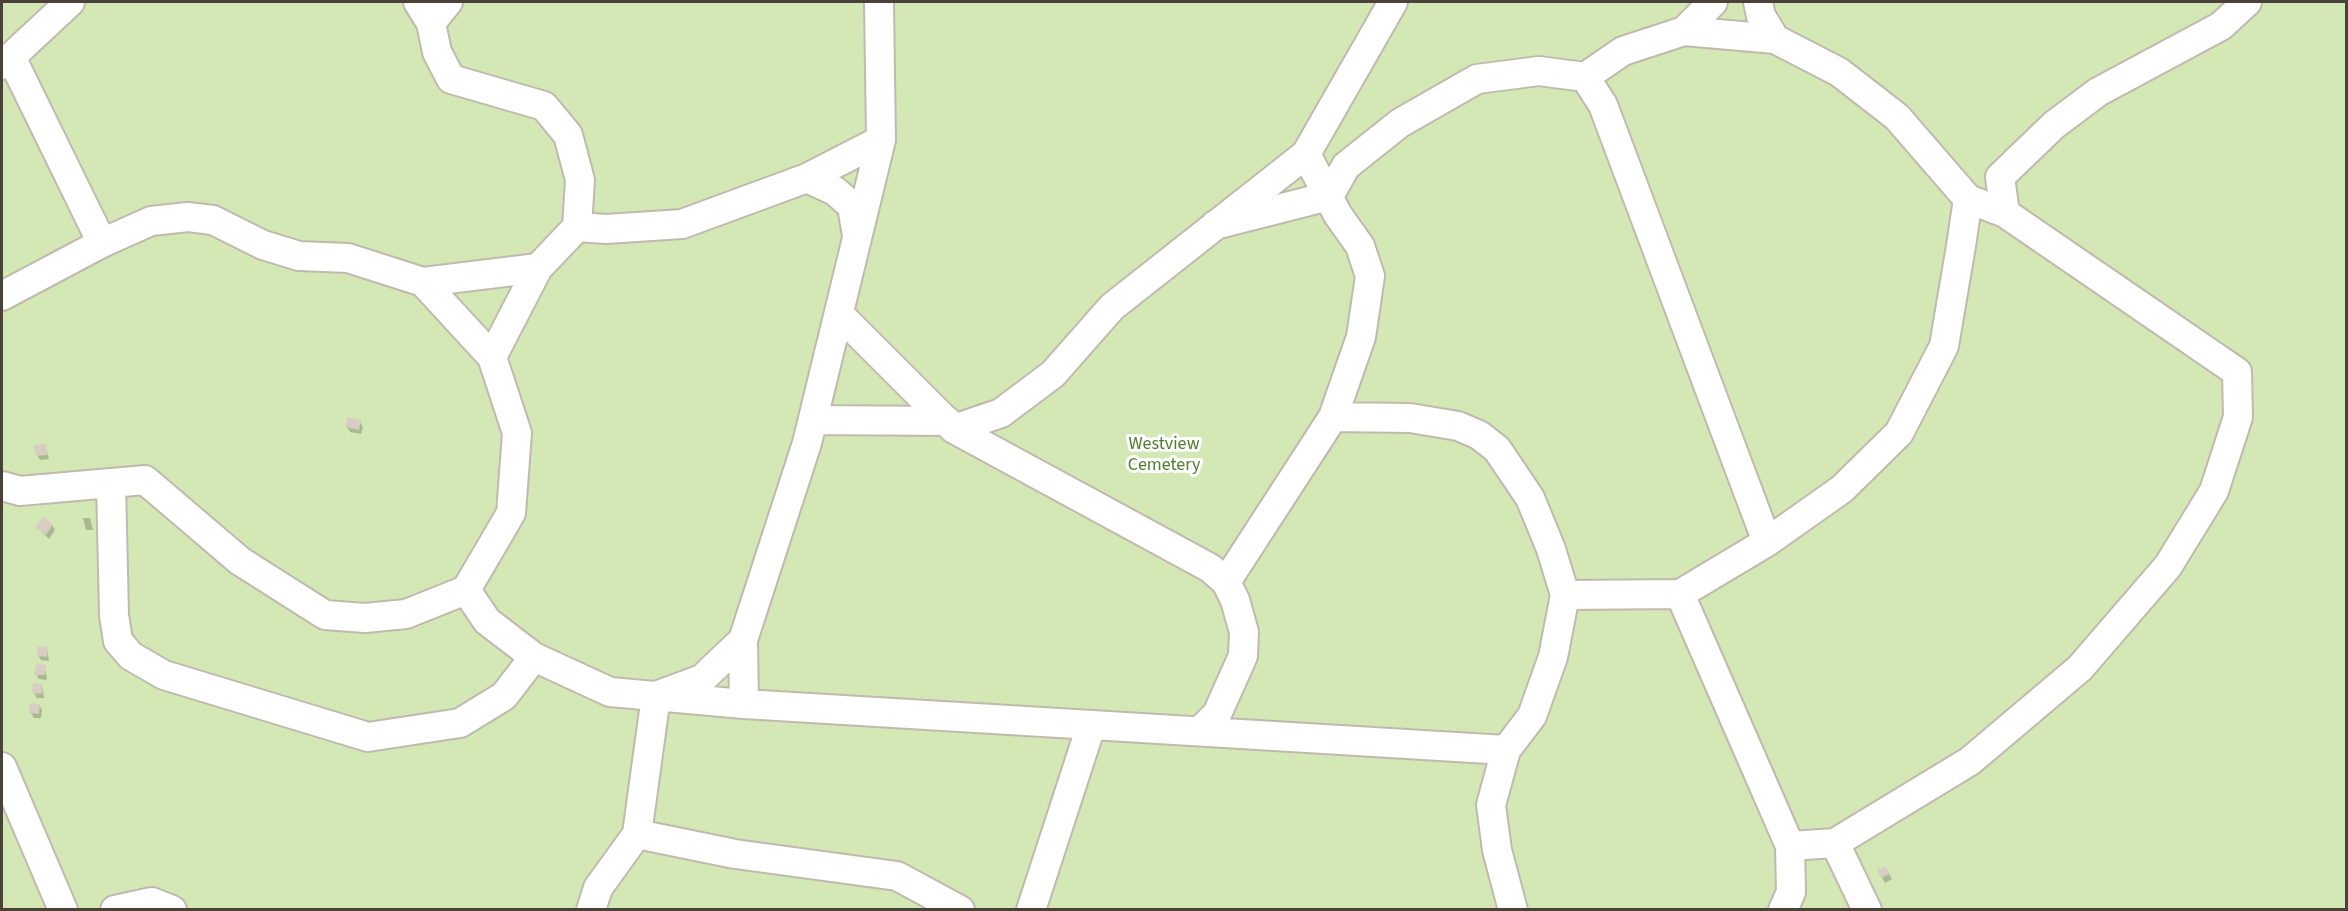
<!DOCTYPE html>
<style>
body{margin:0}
#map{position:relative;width:2348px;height:911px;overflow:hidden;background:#f5f2eb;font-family:"Source Sans 3",sans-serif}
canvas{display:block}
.frame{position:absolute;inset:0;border:3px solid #4a4239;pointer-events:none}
</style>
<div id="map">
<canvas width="2348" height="911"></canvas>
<div class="frame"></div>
</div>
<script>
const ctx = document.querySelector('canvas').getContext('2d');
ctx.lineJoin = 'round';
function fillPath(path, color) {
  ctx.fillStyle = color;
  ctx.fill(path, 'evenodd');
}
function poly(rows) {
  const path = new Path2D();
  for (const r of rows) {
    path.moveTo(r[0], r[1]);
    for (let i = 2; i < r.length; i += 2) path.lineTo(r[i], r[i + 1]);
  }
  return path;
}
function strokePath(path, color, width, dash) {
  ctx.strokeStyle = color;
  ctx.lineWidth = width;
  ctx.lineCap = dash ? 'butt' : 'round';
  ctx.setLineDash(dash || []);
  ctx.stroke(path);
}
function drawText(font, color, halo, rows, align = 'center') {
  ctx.font = font + ' "Source Sans 3",sans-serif';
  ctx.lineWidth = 6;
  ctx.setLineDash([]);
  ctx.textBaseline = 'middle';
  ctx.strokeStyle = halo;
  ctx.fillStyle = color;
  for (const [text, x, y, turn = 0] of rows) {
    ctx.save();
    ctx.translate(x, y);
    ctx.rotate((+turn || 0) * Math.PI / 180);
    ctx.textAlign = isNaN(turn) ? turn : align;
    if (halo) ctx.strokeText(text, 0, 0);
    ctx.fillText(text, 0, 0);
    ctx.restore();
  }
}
fillPath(poly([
 [2,2,2346,2,2346,909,2,910]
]), '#d4e8b5');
fillPath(poly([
 [360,422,363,427,361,434,350,432,347,427],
 [45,446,49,459,40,460,37,455],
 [83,518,90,518,93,530,86,530],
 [52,525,55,530,49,539,37,527],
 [47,648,49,661,41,660,38,655],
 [45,667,47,680,39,679,36,674],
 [42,685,44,698,37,698,34,693],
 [39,705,42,710,41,718,34,718,31,713],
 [1885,867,1892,879,1885,883,1879,871]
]), '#0003');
fillPath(poly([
 [347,417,361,420,359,430,345,427],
 [46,444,47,455,36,456,34,445],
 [43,517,53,524,46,535,35,527],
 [38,646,48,647,47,657,37,656],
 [36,664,46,665,45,675,34,675],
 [33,683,43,684,42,694,32,693],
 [30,703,40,704,39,714,29,713],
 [1886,866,1890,874,1881,878,1877,870]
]), '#d7cdc1');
const minor = poly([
 [418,2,431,23,437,52,451,79,544,106,568,135,580,180,577,227,538,268,492,357],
 [879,2,881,140,807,443,743,640,744,704,1506,750,1491,805,1497,850,1513,910],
 [1758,2,1761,16,1775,39],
 [431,23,448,2],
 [1684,31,1713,2],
 [11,57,70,2],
 [2,65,11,57,102,243],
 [807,178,835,191,852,206,857,236],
 [2005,213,2000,177,2054,125,2098,92,2221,26,2247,2],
 [1215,225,1329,196,1346,166,1400,123,1477,79,1539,71,1585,77,1623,51,1684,31,1775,39,1839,72,1897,117,1968,199,1961,246,1944,346,1899,433,1842,489,1767,542],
 [577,227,606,229,682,224,807,178,881,140],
 [423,282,492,357,517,433,511,513,466,590,487,621,534,657,610,692,744,704],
 [2,296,102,243,151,221,188,217,213,220,263,245,299,256,348,258,423,282,538,268],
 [839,314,954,429,1210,568,1226,582,1235,600,1244,632,1243,656,1217,714,1201,730],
 [1333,417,1410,418,1458,426,1479,435,1497,449,1530,498,1551,549,1565,595,1553,657,1532,716,1506,750],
 [813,420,947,421],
 [954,429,1001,413,1053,374,1112,307,1306,154,1393,2],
 [111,483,114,615,118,641,131,656,164,675,368,737,460,723,504,696,534,657],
 [2,486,20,491,145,480,240,561,325,615,365,618,406,614,466,590],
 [1226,582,1333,417,1361,337,1370,276,1360,246,1338,215,1306,154],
 [1680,594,1790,846,1791,892,1783,910],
 [1565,595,1680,594,1767,542,1603,105,1585,77],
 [2,767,63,910],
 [637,834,735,854,897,876,960,910],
 [1835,843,1867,910],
 [1790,846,1835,843,1970,761,2080,668,2168,566,2214,491,2238,417,2237,372,2005,213,1968,199],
 [115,910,152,902,172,910],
 [591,910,598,888,637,834,656,696,702,679,743,640],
 [1031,910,1091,726]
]);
strokePath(minor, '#c1b9ae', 32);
strokePath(minor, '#fff', 28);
drawText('18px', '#4f7c2c', '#fff', [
 ["Westview",1164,445],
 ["Cemetery",1164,466]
]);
</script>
